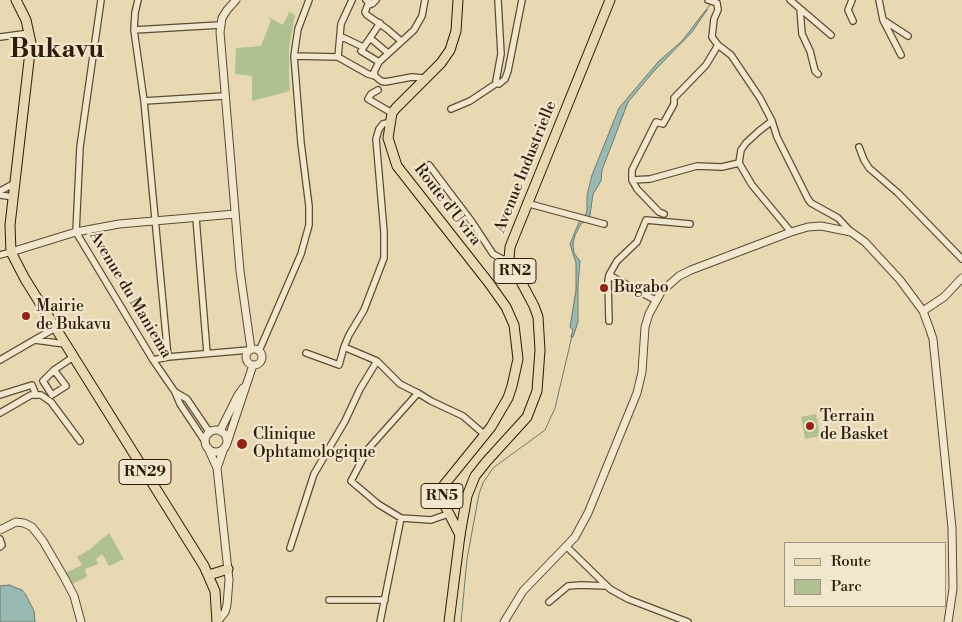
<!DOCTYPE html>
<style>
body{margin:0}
#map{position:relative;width:962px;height:622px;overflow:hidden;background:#e9d9b3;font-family:"Libre Bodoni",serif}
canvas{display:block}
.legend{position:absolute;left:784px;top:542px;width:162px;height:65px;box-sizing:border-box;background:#f1e6ce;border:1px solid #a39680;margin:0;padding:6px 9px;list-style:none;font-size:15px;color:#2d1d0a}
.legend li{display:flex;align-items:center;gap:10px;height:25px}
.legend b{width:25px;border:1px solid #a39680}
</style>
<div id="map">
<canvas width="962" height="622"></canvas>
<ul class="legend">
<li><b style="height:6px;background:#e9d9b3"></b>Route</li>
<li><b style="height:14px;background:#b1c090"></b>Parc</li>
</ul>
</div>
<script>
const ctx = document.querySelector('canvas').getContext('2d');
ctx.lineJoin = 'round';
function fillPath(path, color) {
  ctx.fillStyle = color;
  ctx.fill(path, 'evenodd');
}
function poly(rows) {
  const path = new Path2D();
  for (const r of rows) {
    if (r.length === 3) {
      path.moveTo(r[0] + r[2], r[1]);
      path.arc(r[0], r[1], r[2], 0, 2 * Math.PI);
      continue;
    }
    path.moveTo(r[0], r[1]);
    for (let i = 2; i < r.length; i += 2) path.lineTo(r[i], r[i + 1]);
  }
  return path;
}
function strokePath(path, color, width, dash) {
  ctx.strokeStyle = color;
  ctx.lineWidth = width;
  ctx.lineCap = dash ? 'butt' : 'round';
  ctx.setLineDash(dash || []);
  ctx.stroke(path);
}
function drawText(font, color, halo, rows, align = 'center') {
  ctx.font = font + ' "Libre Bodoni",serif';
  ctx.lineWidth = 4.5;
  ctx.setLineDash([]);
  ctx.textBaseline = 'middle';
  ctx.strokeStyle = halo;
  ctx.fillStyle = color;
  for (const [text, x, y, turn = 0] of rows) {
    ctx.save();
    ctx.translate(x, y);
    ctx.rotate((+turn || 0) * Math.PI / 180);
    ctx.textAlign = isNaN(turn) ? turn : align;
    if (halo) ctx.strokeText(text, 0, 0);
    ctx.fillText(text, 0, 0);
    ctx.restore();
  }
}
fillPath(poly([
 [289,12,295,15,289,47,289,77,290,91,252,101,252,76,235,74,236,48,261,46,271,20,266,16,283,25],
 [816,414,820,436,805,439,801,417],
 [109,533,124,559,109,566,102,554,96,559,98,564,85,569,87,577,70,585,65,573,82,565,77,557,89,550]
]), '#b1c090');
const water = poly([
 [707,10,692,32,654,71,628,102,602,170,601,181,593,194,590,215,587,220,581,224,575,235,573,244,574,253,580,261,578,285,578,322,573,337,571,337,573,330,570,327,576,290,576,263,570,244,579,222,585,216,587,211,587,195,592,175,619,108,659,61,682,41,705,11,707,10],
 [9,585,22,590,26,595,34,611,35,622,0,622,0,586,9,585]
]);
fillPath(water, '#99b9b2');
strokePath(water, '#6e7b6f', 1);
strokePath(poly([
 [705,12,711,3],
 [461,622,467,559,479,494,483,483,493,468,545,430,555,408,572,336]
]), '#6e7b6f', 1);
const minor = poly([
 [101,0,80,147,76,232,153,360,175,392,180,404,206,443],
 [138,0,135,13,134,30,144,101,168,357],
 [366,0,369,2,365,12,367,15,387,29,401,41],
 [498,0,501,54,496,81,499,84,505,79,508,71,522,0],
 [708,0,717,3,718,10,714,19,712,37,718,45,731,55,760,98,772,121,777,137,808,199,811,203,838,218,851,232],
 [790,0,831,35],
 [852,0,848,10,853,21],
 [879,0,883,20,901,55],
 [369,5,372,4,376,0],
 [800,9,802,34,810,51,815,71,818,74],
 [885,21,908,36],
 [380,23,370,38,388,53],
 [134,30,220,25],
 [340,36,363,47],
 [0,37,30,33],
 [370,38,361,51,379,62],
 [294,56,338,57,368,74,375,76,381,81,385,82,412,77,424,78],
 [338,57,341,24,352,0],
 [375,76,374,72,379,62,414,30,422,16,425,0],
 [378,90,371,94,368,99,392,113],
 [144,101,224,96],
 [451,109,470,101,497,83],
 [772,121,759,131,746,143,741,150,739,163,752,185,791,232],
 [391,122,383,124,379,129,376,139,384,232,384,258,364,310,349,335,344,347,377,361,400,384,418,393,431,401,463,416,485,435],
 [859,147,864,160,869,168,898,193,962,259],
 [429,165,472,222,493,254,502,259,509,259],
 [632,180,650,179,697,166,722,167,739,163],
 [0,191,15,183],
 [0,195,13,197],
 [526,203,604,224],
 [664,214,659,212,637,189,632,180,632,170,656,122,663,124,674,104,674,98,706,65,718,45],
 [196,218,207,353],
 [0,255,11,252],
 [609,275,655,300],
 [609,321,608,281,609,275,617,261,637,242,646,220,690,224],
 [35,340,65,344],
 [259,351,301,254,309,225,309,206,301,143,294,56,298,29,309,0],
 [306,353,339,365,344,347],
 [0,360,55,328],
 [153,360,168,357,249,350],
 [54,370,66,386,52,395,43,381,54,370],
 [54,370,73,357],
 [175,392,187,399,210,433],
 [418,393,368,449,351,481,378,504,401,518,431,520,448,514],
 [0,395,32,385,36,395],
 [0,413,31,395,41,395,51,402,80,441],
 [0,539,2,545,0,547],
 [567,547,610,589,628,599,688,622],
 [290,548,314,474,345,421,360,389,377,361],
 [329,600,385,600],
 [549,602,568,586,581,585,607,586],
 [380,622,401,518]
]);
const tertiary = poly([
 [236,0,227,10,222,18,220,32,240,271,251,349],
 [11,252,76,232,119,224,235,214],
 [923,311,944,297,962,278],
 [254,357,8],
 [216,441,11],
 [220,431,238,395,243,388],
 [227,443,253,365],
 [208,448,217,468,229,580,227,605,225,612,217,622],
 [217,468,224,448],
 [0,530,16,522,24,523,32,527,43,541,64,577,74,596,81,622],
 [504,622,523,591,575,537,588,513,637,393,642,372,645,327,649,314,661,292,679,276,691,270,791,232,808,227,821,226,851,232,865,242,900,280,923,311,930,330,933,339,952,528,953,589,948,622]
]);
const primary = poly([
 [16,0,26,20,31,43,10,225,11,252,25,279,204,566,215,591,217,622],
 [458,0,456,31,450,50,441,63,396,108,392,113,388,138,397,166,489,283,506,307,514,325,518,359,512,386,508,398,491,427,444,485,443,502,460,535],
 [209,575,228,569]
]);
const trunk = poly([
 [449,622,460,535,467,496,475,476,487,461,527,417,537,391,540,350,538,317,534,306,509,259,510,247,610,0]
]);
strokePath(minor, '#5c4c34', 8);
strokePath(tertiary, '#5c4c34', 9);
strokePath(primary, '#2d1d0a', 11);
strokePath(trunk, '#2d1d0a', 11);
strokePath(minor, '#f1e6ce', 5.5);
strokePath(tertiary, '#f1e6ce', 7);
strokePath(primary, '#e9d9b3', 9);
strokePath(trunk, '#e9d9b3', 9);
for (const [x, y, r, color] of [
 [604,288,5,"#8f2418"],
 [26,316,5,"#8f2418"],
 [810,426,5,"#8f2418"],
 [242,444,6,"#8f2418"]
]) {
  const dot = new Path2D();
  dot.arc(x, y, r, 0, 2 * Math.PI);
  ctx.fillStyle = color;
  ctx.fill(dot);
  strokePath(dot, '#f1e6ce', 2);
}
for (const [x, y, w] of [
 [515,271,42],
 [145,472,52],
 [442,496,42]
]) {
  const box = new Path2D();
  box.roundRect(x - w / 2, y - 12.5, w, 25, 4);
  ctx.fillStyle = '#f1e6ce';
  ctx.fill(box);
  strokePath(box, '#2d1d0a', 1);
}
drawText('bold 15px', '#2d1d0a', null, [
 ["RN2",515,271],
 ["RN29",145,472],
 ["RN5",442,496]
]);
drawText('16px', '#2d1d0a', '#f1e6ce', [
 ["Avenue Industrielle",526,167,-68],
 ["Route d'Uvira",447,205,52],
 ["Avenue du Maniema",130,295,59]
]);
drawText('16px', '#2d1d0a', '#f1e6ce', [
 ["Bugabo",614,288],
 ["Mairie",36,307],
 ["de Bukavu",36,325],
 ["Terrain",820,417],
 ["de Basket",820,435],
 ["Clinique",253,435],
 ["Ophtamologique",253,453]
], 'left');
drawText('bold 26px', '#2d1d0a', '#f1e6ce', [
 ["Bukavu",57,51]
]);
</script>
